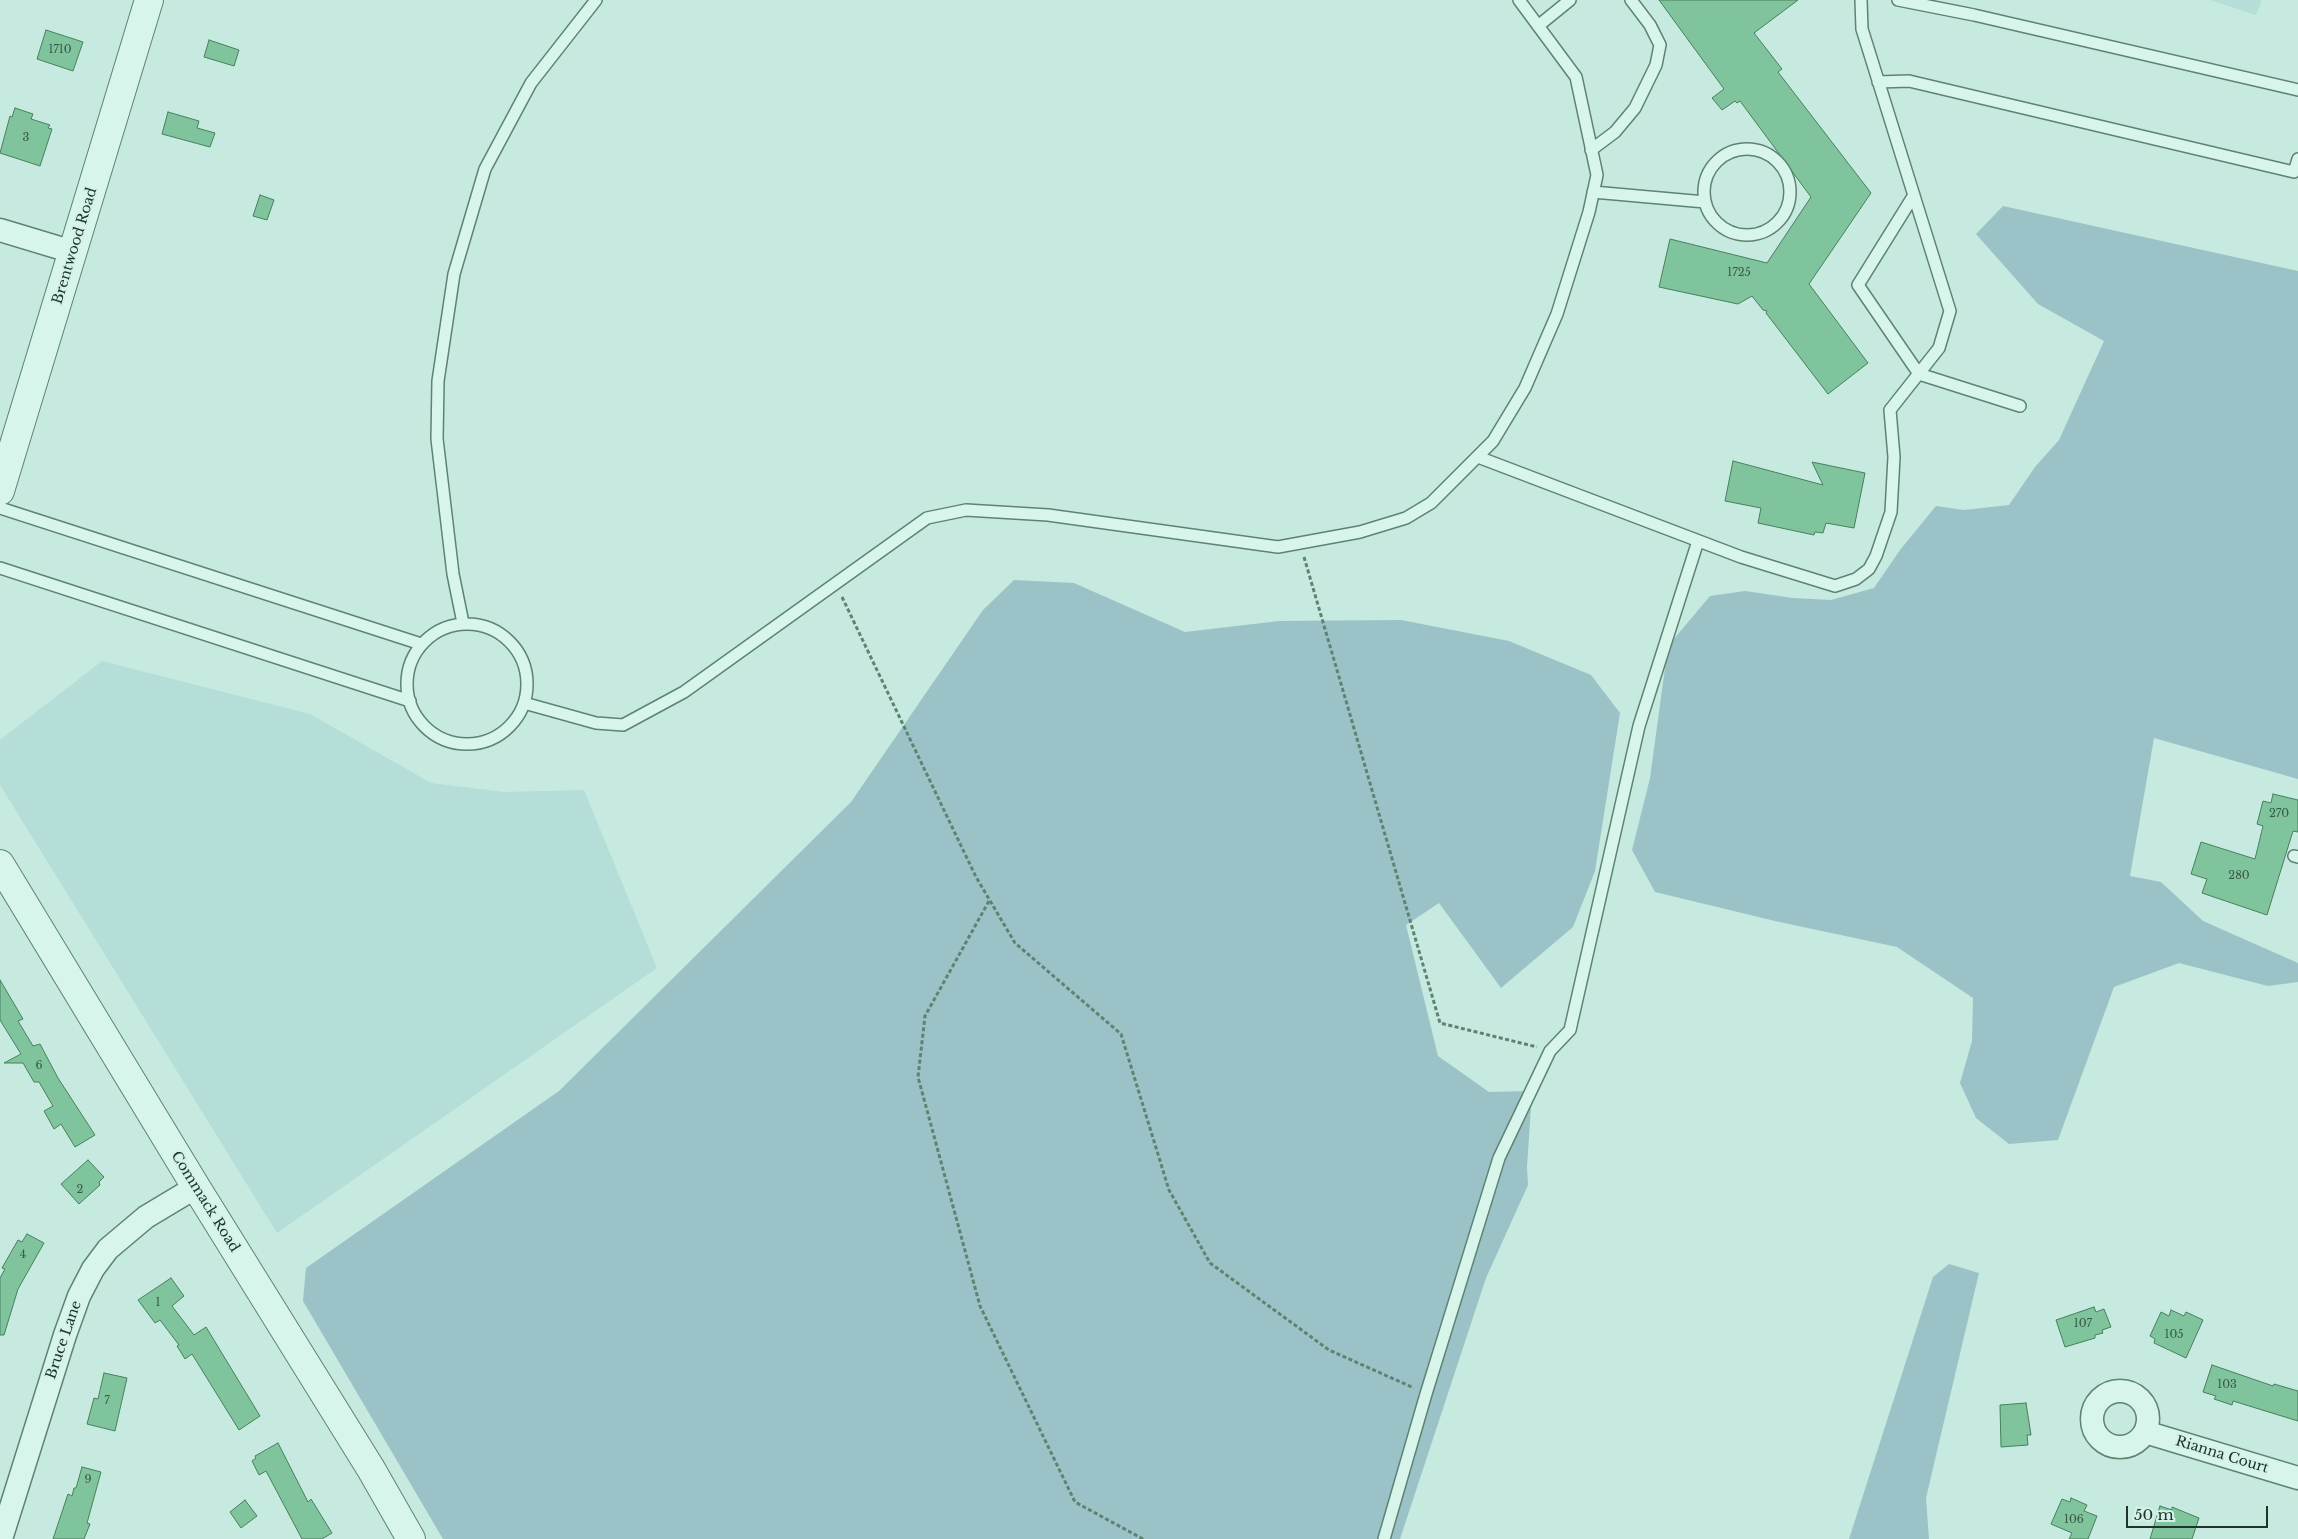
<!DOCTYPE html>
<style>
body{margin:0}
#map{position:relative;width:2298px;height:1539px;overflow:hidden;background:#c6eadf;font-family:"Libre Baskerville",serif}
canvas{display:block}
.scale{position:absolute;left:2126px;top:1506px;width:142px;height:22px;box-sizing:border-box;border:2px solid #20352a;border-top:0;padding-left:6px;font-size:15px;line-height:18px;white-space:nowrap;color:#20352a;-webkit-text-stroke:4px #d4f2e9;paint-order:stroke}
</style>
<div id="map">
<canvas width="2298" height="1539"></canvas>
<div class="scale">50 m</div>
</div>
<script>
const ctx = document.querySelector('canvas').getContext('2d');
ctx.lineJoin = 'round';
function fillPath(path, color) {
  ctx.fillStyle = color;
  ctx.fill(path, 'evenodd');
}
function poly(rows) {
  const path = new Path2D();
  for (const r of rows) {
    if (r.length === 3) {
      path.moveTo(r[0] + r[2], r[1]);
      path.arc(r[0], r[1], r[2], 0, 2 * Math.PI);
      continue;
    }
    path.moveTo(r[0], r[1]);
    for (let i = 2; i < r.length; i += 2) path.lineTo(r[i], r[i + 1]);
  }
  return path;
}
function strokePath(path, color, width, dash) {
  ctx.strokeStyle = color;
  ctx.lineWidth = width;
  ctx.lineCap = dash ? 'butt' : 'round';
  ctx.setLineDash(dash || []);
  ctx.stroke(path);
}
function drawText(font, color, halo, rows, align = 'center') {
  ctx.font = font + ' "Libre Baskerville",serif';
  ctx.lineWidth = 4.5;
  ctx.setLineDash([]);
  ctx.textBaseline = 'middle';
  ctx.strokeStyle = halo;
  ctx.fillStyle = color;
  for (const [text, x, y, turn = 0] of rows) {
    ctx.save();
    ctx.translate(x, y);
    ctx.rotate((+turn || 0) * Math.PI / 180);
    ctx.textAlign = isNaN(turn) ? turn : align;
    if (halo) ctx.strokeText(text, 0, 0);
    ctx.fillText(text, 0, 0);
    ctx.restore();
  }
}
fillPath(poly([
 [2210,0,2262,0,2256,15],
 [102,661,310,714,431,783,504,792,584,790,657,968,277,1233,0,785,0,740]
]), '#b4ded7');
fillPath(poly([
 [2003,206,2298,271,2298,779,2154,738,2130,876,2161,882,2203,921,2298,963,2298,982,2268,986,2179,963,2114,987,2058,1140,2009,1144,1976,1118,1960,1083,1972,1041,1973,998,1897,947,1775,921,1655,892,1632,850,1650,778,1668,646,1710,596,1745,591,1793,598,1831,600,1874,588,1900,550,1936,506,1964,510,2009,505,2035,467,2059,440,2104,341,2038,304,1976,234],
 [1014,580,1074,583,1185,632,1279,621,1401,620,1509,641,1591,675,1620,713,1595,871,1573,927,1501,988,1439,903,1406,925,1438,1056,1489,1092,1532,1091,1527,1167,1528,1185,1486,1278,1400,1539,443,1539,303,1301,306,1268,559,1091,851,802,983,610],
 [1949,1264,1979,1273,1926,1498,1929,1539,1849,1539,1933,1277]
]), '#9bc2c7');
const building = poly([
 [1659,0,1798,0,1754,33,1782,69,1778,72,1871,193,1809,284,1868,363,1828,394,1766,313,1767,311,1763,310,1752,296,1738,304,1659,287,1670,239,1767,263,1811,197,1740,101,1737,103,1735,101,1722,110,1712,98,1724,89,1659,0],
 [46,30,83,42,73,71,37,59,46,30],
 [209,40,239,50,234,66,204,57,209,40],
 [15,108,33,114,31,119,50,125,48,128,52,129,40,166,0,153,10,116,12,117,15,108],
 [168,112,199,121,197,128,215,133,210,147,162,134,168,112],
 [260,195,274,200,267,220,253,216,260,195],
 [1733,461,1823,485,1812,462,1865,473,1854,528,1826,523,1823,533,1815,532,1814,535,1758,523,1761,508,1725,501,1733,461],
 [2273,794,2298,800,2298,832,2293,831,2267,915,2202,893,2207,879,2191,874,2201,842,2255,859,2263,826,2257,824,2263,801,2271,803,2273,794],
 [0,980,23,1019,18,1021,33,1046,40,1044,58,1078,95,1135,75,1147,61,1124,54,1129,44,1111,53,1106,39,1082,34,1082,23,1063,4,1063,21,1054,0,1020,0,980],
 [88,1160,104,1177,99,1182,100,1185,79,1204,61,1184,88,1160],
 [27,1234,44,1243,18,1289,4,1335,0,1335,0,1278,5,1269,2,1268,18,1240,22,1242,27,1234],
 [171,1278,184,1296,172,1306,194,1335,206,1327,260,1416,239,1430,192,1354,185,1359,177,1346,179,1345,160,1320,155,1323,138,1300,171,1278],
 [2094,1307,2096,1312,2104,1309,2111,1327,2102,1330,2103,1333,2095,1335,2095,1338,2065,1347,2056,1320,2094,1307],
 [2171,1310,2184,1316,2186,1312,2203,1320,2186,1358,2154,1343,2155,1339,2150,1336,2161,1312,2169,1316,2171,1310],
 [2212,1365,2273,1386,2274,1384,2298,1391,2298,1421,2233,1401,2232,1405,2214,1399,2216,1396,2203,1392,2212,1365],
 [104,1373,127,1378,115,1431,87,1424,94,1398,98,1399,104,1373],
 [2026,1403,2031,1435,2027,1435,2028,1445,2001,1447,2000,1405,2026,1403],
 [278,1443,308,1502,311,1499,332,1533,322,1539,302,1539,266,1471,259,1475,252,1461,256,1458,255,1456,278,1443],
 [82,1467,101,1472,87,1523,90,1524,84,1539,53,1539,68,1494,72,1496,74,1488,76,1488,82,1467],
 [2071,1498,2087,1505,2084,1511,2097,1516,2088,1539,2069,1539,2072,1533,2051,1524,2062,1499,2070,1502,2071,1498],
 [245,1500,257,1516,241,1528,230,1512,245,1500],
 [2160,1506,2172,1510,2172,1507,2199,1518,2192,1539,2150,1539,2160,1506]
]);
fillPath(building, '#7fc49c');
strokePath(building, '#46805c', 1);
const service = poly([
 [1898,0,1974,15,2298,90],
 [1538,26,1570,0],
 [1878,82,1909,81,2294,172,2298,159],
 [1747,192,43],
 [1591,150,1615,132,1635,108,1656,65,1660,45,1650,25,1631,0],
 [1593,192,1705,202],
 [1914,195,1858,285,1919,374,2020,406],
 [1478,457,1741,557,1835,586,1856,579,1869,569,1876,556,1891,512,1894,457,1890,410,1939,348,1950,311,1862,29,1861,0],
 [0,508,421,644],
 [0,568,410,701],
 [463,623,453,574,437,439,438,381,454,274,485,169,531,83,596,0],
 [467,684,60],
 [524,703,596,723,623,725,684,692,927,518,966,510,1048,515,1278,547,1360,532,1406,518,1431,503,1493,441,1525,388,1557,314,1589,212,1597,175,1576,77,1519,0],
 [2294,856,2298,857],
 [1384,1539,1426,1394,1499,1158,1550,1051,1570,1030,1639,726,1698,541]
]);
const minor = poly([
 [0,230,73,252],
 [2120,1419,28],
 [2145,1432,2298,1478],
 [1,1539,65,1335,79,1296,93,1269,108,1249,146,1217,196,1187]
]);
const tertiary = poly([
 [0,491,149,0],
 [0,864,196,1187,371,1469,411,1539]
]);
strokePath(service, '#5d8371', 14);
strokePath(minor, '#5d8371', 25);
strokePath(tertiary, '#5d8371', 30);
strokePath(poly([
 [1304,557,1440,1023,1537,1047],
 [842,597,976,877,1015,943,1121,1034,1169,1190,1210,1263,1329,1350,1414,1388],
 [989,901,925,1016,918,1077,980,1306,1075,1502,1143,1539]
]), '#5d8371', 3, [4, 2.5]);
strokePath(service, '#d8f5ec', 11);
strokePath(minor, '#d8f5ec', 22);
strokePath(tertiary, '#d8f5ec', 28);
drawText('11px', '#385946', null, [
 ["1710",60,50],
 ["3",26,138],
 ["1725",1739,273],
 ["270",2279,814],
 ["280",2239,876],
 ["6",39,1066],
 ["2",80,1190],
 ["4",23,1255],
 ["1",158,1303],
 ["107",2083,1324],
 ["105",2174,1335],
 ["103",2227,1385],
 ["7",107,1401],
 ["9",88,1480],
 ["106",2074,1520]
]);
drawText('14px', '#20352a', '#d4f2e9', [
 ["Brentwood Road",75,246,-73],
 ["Commack Road",205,1202,58],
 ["Bruce Lane",64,1340,-71],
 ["Rianna Court",2222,1455,17]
]);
</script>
